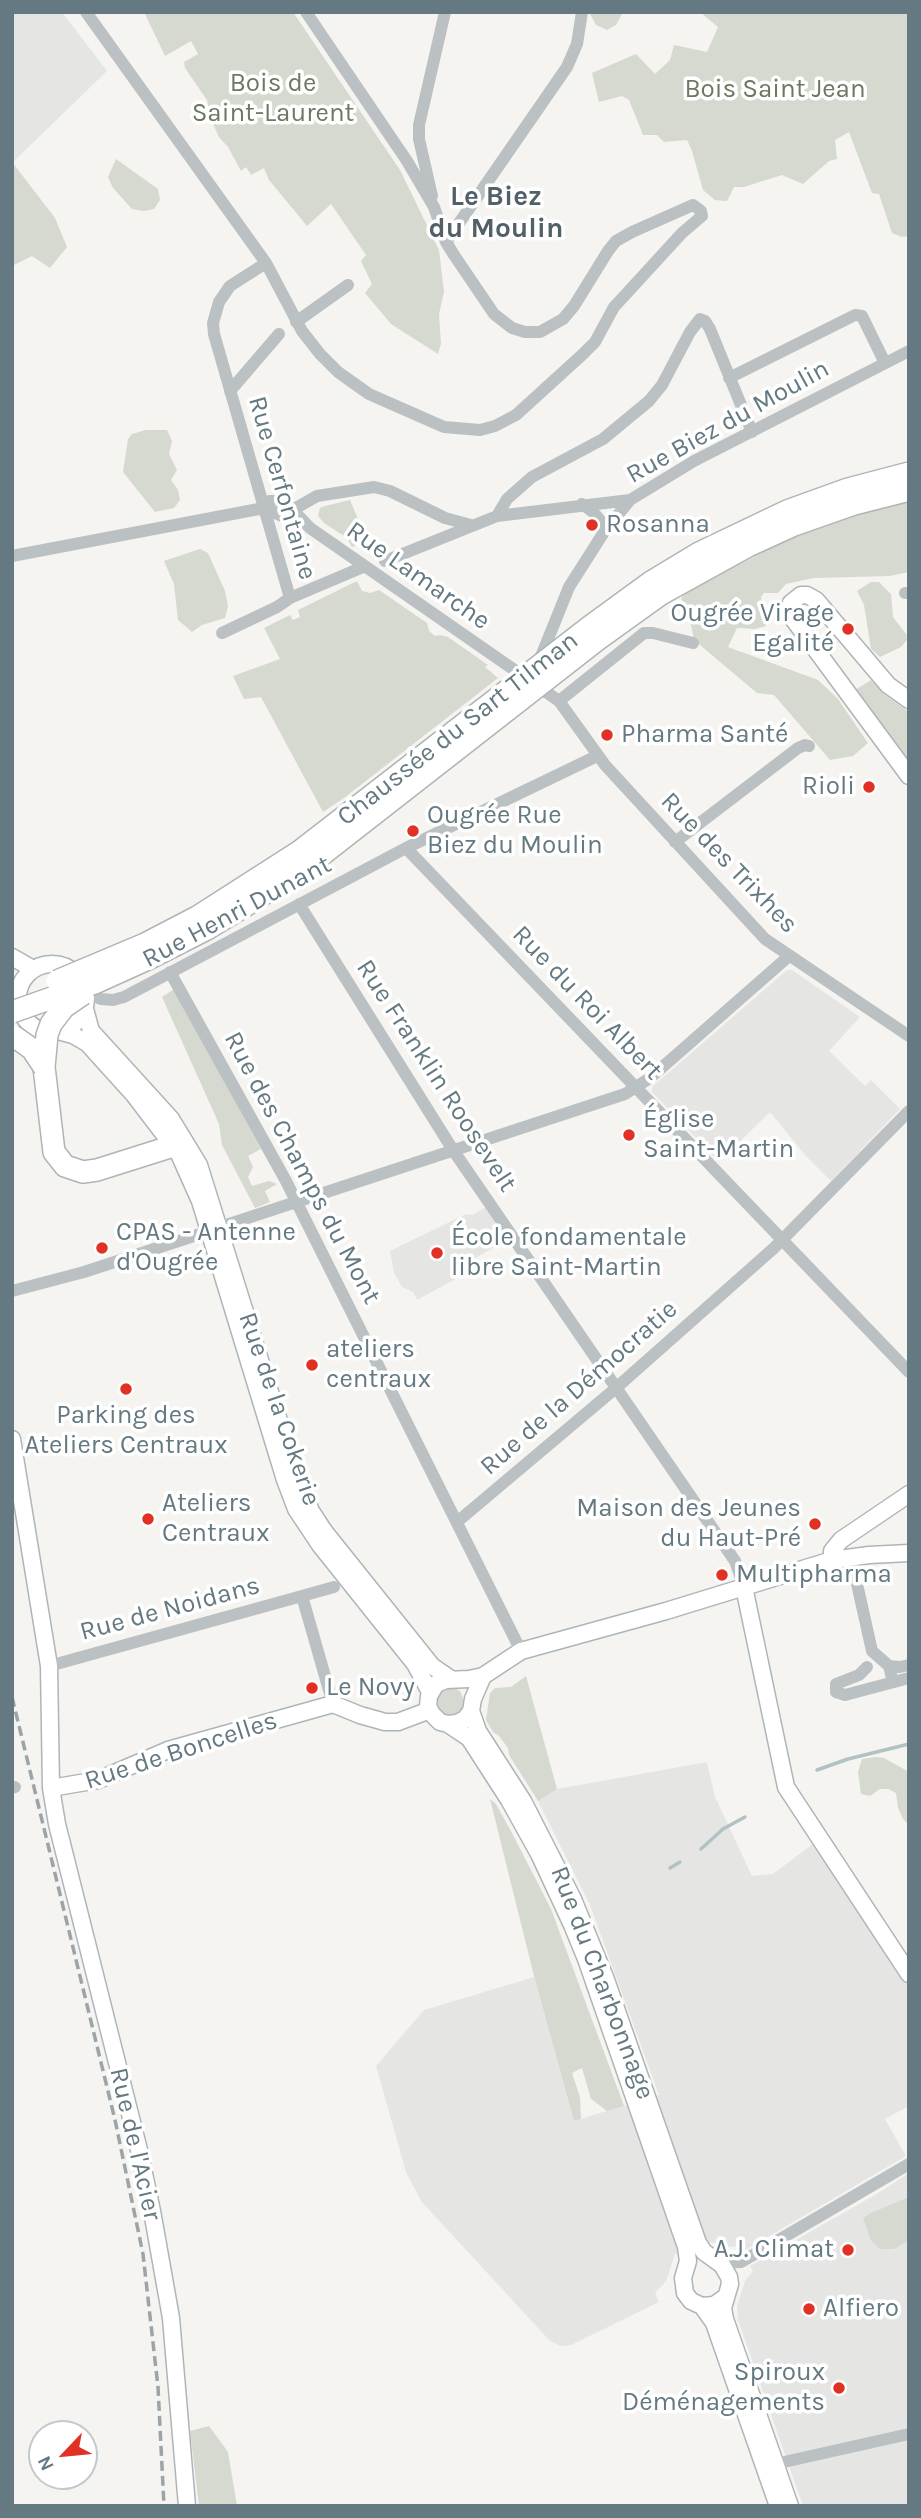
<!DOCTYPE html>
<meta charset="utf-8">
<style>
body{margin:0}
#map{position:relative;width:921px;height:2518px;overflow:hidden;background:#f5f4f0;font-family:Karla,sans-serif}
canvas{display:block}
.frame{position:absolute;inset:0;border:14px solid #647981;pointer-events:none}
.north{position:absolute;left:28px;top:2420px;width:70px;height:70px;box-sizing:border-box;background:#fff;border:2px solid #c1c9cd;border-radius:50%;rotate:244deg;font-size:19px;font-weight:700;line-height:28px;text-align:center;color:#647981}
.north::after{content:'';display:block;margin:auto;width:24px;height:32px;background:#e13124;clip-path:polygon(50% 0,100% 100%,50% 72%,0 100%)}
</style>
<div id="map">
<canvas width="921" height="2518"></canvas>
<div class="frame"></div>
<div class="north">N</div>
</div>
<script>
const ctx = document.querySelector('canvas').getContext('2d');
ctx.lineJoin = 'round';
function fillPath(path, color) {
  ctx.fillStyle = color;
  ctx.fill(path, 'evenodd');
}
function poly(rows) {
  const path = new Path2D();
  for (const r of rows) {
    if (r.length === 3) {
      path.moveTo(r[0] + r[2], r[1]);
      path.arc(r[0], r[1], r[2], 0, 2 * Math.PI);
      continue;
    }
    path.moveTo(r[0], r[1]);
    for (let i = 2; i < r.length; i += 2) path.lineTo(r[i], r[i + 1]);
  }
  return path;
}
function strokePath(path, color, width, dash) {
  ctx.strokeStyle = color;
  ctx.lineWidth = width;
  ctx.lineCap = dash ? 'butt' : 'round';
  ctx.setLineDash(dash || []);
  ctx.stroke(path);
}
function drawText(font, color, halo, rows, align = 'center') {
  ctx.font = font + ' Karla,sans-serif';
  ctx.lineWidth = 7;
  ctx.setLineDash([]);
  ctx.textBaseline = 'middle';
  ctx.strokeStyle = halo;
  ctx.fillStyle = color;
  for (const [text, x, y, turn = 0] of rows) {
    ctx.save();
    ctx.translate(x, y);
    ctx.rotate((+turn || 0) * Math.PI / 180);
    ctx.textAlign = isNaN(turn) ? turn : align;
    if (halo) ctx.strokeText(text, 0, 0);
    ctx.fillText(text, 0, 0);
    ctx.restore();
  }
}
fillPath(poly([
 [12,12,62,12,107,71,12,163],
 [787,970,792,970,860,1017,829,1051,865,1086,871,1080,900,1109,831,1181,805,1155,770,1112,719,1162,652,1092,652,1087],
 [486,1207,507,1238,505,1241,458,1268,461,1276,417,1300,413,1292,402,1287,394,1273,390,1251,466,1214,472,1215],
 [707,1762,715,1797,752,1876,773,1874,814,1843,909,1985,909,2106,885,2119,906,2156,742,2252,739,2246,723,2248,712,2242,675,2254,666,2281,655,2293,659,2302,571,2345,561,2346,550,2341,421,2201,406,2172,376,2066,424,2010,534,1977,574,2121,659,2095,590,1905,538,1801,557,1789],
 [909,2173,909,2506,803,2506,738,2320,737,2306,745,2281,753,2271,750,2266,875,2195]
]), '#e5e6e4');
fillPath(poly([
 [144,12,293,12,400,170,439,250,444,292,439,314,441,344,438,354,391,324,365,293,372,284,361,261,366,255,331,204,307,226,269,180,264,168,251,175,246,167,241,171,228,147,219,137,211,119,207,100,185,68,184,62,198,54,191,41,165,56],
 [589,12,623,12,616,25,607,30,596,25],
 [700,12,909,12,909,236,902,237,892,233,879,194,872,193,849,132,835,140,837,159,829,161,803,184,782,175,744,187,734,187,727,201,715,200,703,190,692,151,687,140,664,142,657,135,643,135,629,100,622,96,599,102,592,73,636,54,655,74,670,60,674,45,707,52,718,27],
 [116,159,158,189,160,200,154,209,144,211,132,209,113,188,108,177],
 [12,162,55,218,67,247,50,268,32,256,12,266],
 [146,430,167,430,172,441,169,454,177,470,171,480,178,490,180,500,174,508,155,512,123,472,128,439,132,434],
 [350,500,367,541,352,547,347,538,324,523,318,516,320,508,325,506],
 [909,500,909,572,889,576,813,578,786,584,778,593,764,593,761,597,766,626,755,629,737,628,728,647,818,680,838,699,868,743,853,756,830,760,774,695,757,693,694,640,689,614,681,599,683,595,701,584,781,543,840,519],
 [200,549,208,553,225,591,228,606,225,618,202,625,192,632,178,620,174,584,164,561],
 [357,581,362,591,370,593,379,590,427,623,429,631,435,636,440,635,448,637,488,665,485,667,498,678,344,798,323,812,261,697,244,699,233,676,280,659,264,628,290,615,293,620,300,617,298,610],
 [871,582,879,582,891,594,893,617,906,634,907,640,901,647,880,657,871,649,864,605,857,591],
 [871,680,885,695,909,712,909,764,855,690],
 [174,989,261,1149,248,1156,253,1167,248,1177,252,1186,269,1181,277,1184,265,1191,270,1202,255,1208,222,1145,219,1124,162,997],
 [526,1676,557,1789,538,1801,509,1755,508,1748,499,1736,493,1732,486,1720,490,1693,495,1688,511,1687],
 [451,1686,460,1691,465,1704,456,1715,447,1716,436,1707,436,1697,441,1689],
 [876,1757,884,1758,909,1772,909,1825,903,1819,898,1808,896,1793,888,1789,880,1789,870,1796,861,1794,858,1772,862,1759],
 [490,1799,496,1804,513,1835,551,1909,624,2106,607,2111,591,2099,582,2068,572,2073,580,2097,581,2119,574,2121,535,1980],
 [909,2197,909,2240,894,2249,880,2249,871,2240,863,2218,871,2213],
 [209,2426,228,2452,237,2506,199,2506,190,2431]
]), '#d5d9d0');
strokePath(poly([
 [817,1770,848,1759,909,1744],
 [701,1849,723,1829,745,1817],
 [670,1868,680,1862]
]), '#b2c2c4', 3.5);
const secondary = poly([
 [909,700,888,685,816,600,807,595,801,595,791,603,791,616,909,776],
 [12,957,33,969],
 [52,998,34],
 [85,1009,91,1031,171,1119,199,1165,296,1475,311,1511,324,1531,432,1666,451,1679],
 [58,1031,73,1035,87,1043,134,1095,179,1154,200,1201,285,1480,296,1509,320,1545,415,1664,430,1692],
 [12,1439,49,1666,51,1788,57,1824,139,2150,152,2211,171,2318,187,2506],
 [832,1560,832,1551,841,1540,909,1494],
 [744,1587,786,1787,909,1974],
 [483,1676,473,1699,471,1711,465,1719,457,1723,448,1724,440,1722,432,1714,428,1706,429,1696,436,1684,446,1680,469,1679,483,1676,521,1651,666,1611,832,1560,869,1555,909,1553],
 [471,1711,478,1731,523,1801,573,1899,605,1977,698,2243,704,2252,722,2265,729,2277,730,2284,723,2308,725,2319,790,2506],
 [448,1724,469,1738,509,1800,539,1854,572,1925,586,1959,686,2247,688,2261,683,2278,685,2293,691,2301,702,2306,714,2305,724,2298],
 [51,1788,98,1780,168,1750,333,1704,360,1715,385,1722,398,1722,430,1710],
 [702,2306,714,2323,778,2506]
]);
const highway = poly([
 [651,582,699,553,787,511,848,489,909,473],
 [661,594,748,546,794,525,854,504,909,490],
 [44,1067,54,1152,65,1166,83,1172,97,1170,173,1146]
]);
strokePath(secondary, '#aeb5b8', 19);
strokePath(highway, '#afb4b6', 24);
strokePath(poly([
 [86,12,266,263,230,286,219,302,213,323,214,334,290,598],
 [432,196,419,139,419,125,445,12],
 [446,242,567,67,577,44,582,12],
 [266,263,302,331,320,354,338,372,369,394,444,427,480,430,495,426,516,415,583,354,595,342,614,307,627,293,682,233,702,216,701,211,693,205,632,232,616,241,608,251,574,306,563,319,540,332,525,332,512,328,494,314,454,255,446,242,434,207,407,161,306,12],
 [296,322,348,285],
 [729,378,855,315,862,316,885,363],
 [230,391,279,334],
 [582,504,592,511,607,528],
 [264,508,269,501,284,501,310,528,559,701,605,765,765,939,909,1036],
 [264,508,282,516,317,496,374,487,390,491,445,518,471,525],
 [497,516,507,499,532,477,603,439,649,401,662,385,690,332,700,319,705,321,710,329,752,432],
 [12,556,264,508],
 [385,561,497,516,630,500],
 [905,593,909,593],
 [222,633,277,607,290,598,363,567],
 [538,661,542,654,569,587,604,532,630,500,694,461,909,351],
 [559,701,644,633,653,633,693,643],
 [675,842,798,748,805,745,809,746],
 [406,848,909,1372],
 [299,904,453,1150,735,1561,744,1587],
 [170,972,286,1181,521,1651],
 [84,991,101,999,113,1000,124,997,406,848,597,756],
 [220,1227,625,1094,650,1078,789,956],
 [12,1291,84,1272,209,1231],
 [457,1522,616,1388,774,1248,909,1111],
 [851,1557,872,1651],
 [302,1596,334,1587],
 [872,1651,889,1666,893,1682],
 [49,1666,302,1596,333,1704],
 [889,1666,900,1667,909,1665],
 [867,1667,859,1675,836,1684,836,1692,845,1695,909,1678],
 [12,1788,15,1787],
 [718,2263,741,2262,909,2164],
 [775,2464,909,2434]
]), '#bbc1c3', 12);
strokePath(secondary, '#fff', 16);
strokePath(highway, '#fff', 21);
strokePath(poly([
 [12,1697,115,2120,143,2254,158,2387,164,2506]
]), '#9ba4a8', 3.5, [10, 5]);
const highwayBridge = poly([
 [57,981,145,944,197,917,300,851,588,628,651,582],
 [12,1012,97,982,150,958,207,929,253,901,310,864,597,640,661,594],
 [12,1035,32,1049,44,1067],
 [44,1067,47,1035,51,1024,64,1007,83,994]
]);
strokePath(highwayBridge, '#afb4b6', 24, []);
strokePath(highwayBridge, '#fff', 21);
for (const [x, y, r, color] of [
 [592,525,7,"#e13124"],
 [848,629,7,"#e13124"],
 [607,735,7,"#e13124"],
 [869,787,7,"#e13124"],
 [413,831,7,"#e13124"],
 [629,1135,7,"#e13124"],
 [102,1248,7,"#e13124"],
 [437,1253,7,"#e13124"],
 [312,1365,7,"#e13124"],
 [126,1389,7,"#e13124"],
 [148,1519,7,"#e13124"],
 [815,1524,7,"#e13124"],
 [722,1575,7,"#e13124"],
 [312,1688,7,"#e13124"],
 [848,2250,7,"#e13124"],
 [809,2309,7,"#e13124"],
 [839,2388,7,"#e13124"]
]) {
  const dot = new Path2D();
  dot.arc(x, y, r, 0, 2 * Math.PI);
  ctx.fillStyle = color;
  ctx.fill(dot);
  strokePath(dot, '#fff', 2.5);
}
drawText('26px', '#6b7962', '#fff', [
 ["Bois de",273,84],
 ["Saint-Laurent",273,114],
 ["Bois Saint Jean",775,90]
]);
drawText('26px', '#647981', '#fff', [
 ["Rue Biez du Moulin",728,422,-29],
 ["Rue Cerfontaine",282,488,74],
 ["Rue Lamarche",418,576,35],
 ["Chaussée du Sart Tilman",458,729,-38],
 ["Rue des Trixhes",729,863,46],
 ["Rue Henri Dunant",237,912,-28],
 ["Rue du Roi Albert",587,1003,46],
 ["Rue Franklin Roosevelt",436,1076,57],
 ["Rue des Champs du Mont",302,1168,62],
 ["Rue de la Démocratie",579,1388,-41],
 ["Rue de la Cokerie",279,1409,71],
 ["Rue de Noidans",170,1609,-15],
 ["Rue de Boncelles",181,1751,-18],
 ["Rue du Charbonnage",602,1983,69],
 ["Rue de l'Acier",135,2144,77]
]);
drawText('26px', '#647981', '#fff', [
 ["Rosanna",606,525],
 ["Ougrée Virage",834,614,"right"],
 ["Egalité",834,644,"right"],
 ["Pharma Santé",621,735],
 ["Rioli",855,787,"right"],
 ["Ougrée Rue",427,816],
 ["Biez du Moulin",427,846],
 ["Église",643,1120],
 ["Saint-Martin",643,1150],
 ["CPAS - Antenne",116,1233],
 ["d'Ougrée",116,1263],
 ["École fondamentale",451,1238],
 ["libre Saint-Martin",451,1268],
 ["ateliers",326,1350],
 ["centraux",326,1380],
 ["Parking des",126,1416,"center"],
 ["Ateliers Centraux",126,1446,"center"],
 ["Ateliers",162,1504],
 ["Centraux",162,1534],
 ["Maison des Jeunes",801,1509,"right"],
 ["du Haut-Pré",801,1539,"right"],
 ["Multipharma",736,1575],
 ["Le Novy",326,1688],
 ["A.J. Climat",834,2250,"right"],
 ["Alfiero",823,2309],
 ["Spiroux",825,2373,"right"],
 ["Déménagements",825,2403,"right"]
], 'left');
drawText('bold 28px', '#516167', '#fff', [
 ["Le Biez",496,197],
 ["du Moulin",496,229]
]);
</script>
